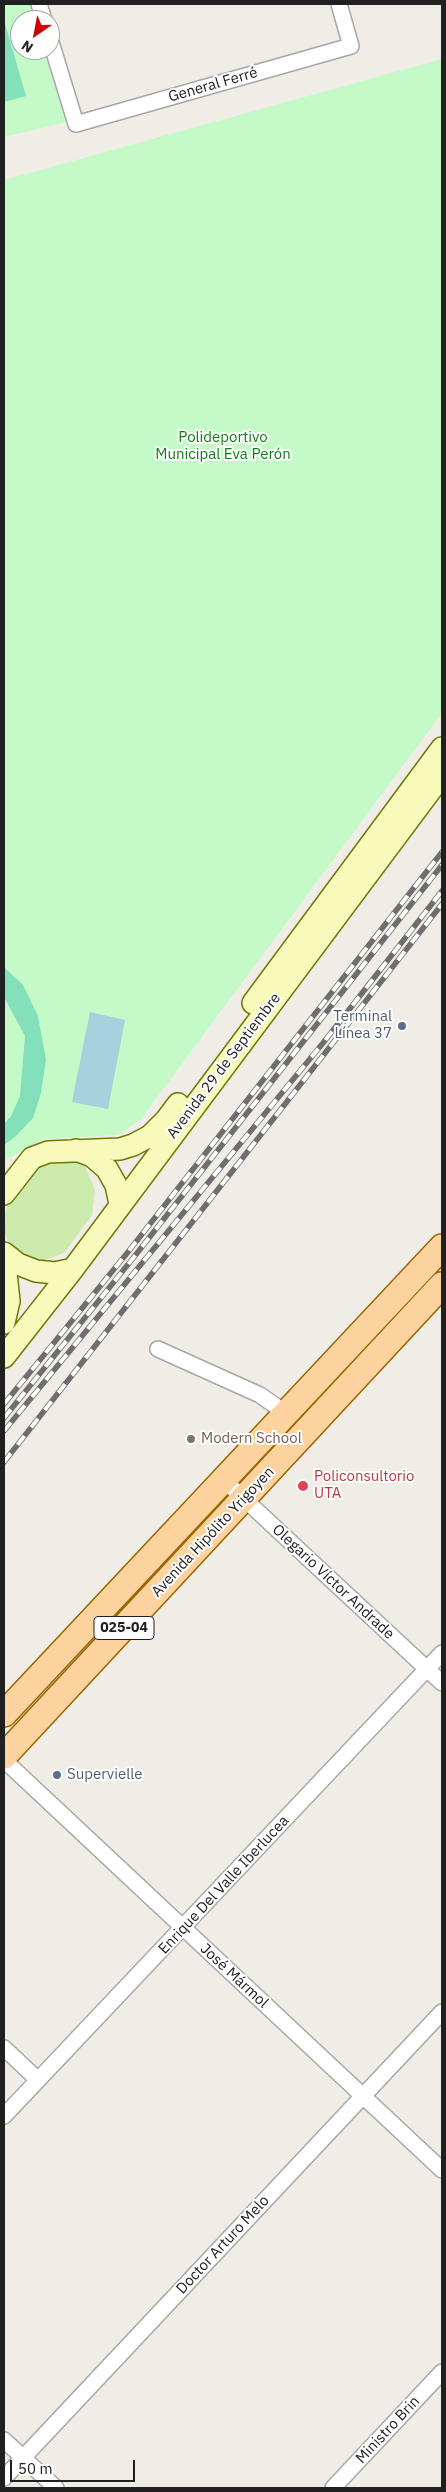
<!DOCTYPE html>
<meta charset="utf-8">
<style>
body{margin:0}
#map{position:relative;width:446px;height:2492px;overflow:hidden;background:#f0ede6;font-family:"IBM Plex Sans",sans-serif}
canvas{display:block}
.frame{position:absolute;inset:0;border:5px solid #202020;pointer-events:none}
.north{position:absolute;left:10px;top:10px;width:50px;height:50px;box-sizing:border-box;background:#fff;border:1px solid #a6a6a6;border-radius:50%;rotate:213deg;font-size:14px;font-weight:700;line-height:20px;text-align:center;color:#202020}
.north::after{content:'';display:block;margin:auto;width:18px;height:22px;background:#cf0003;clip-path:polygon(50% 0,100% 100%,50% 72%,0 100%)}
.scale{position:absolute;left:10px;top:2460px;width:125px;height:22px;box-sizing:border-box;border:2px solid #202020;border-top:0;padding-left:6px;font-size:15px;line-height:18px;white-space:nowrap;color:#202020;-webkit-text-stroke:4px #fff;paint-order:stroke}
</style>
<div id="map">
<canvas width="446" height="2492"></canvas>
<div class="frame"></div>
<div class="north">N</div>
<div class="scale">50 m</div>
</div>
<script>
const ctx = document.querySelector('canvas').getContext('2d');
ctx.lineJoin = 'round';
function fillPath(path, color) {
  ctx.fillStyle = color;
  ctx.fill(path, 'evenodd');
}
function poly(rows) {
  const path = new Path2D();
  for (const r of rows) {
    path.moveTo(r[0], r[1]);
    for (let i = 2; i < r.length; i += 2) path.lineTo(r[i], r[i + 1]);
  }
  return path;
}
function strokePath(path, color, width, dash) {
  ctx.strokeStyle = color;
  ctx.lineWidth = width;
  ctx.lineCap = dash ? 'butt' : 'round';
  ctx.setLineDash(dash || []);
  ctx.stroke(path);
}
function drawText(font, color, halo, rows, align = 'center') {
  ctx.font = font + ' "IBM Plex Sans",sans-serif';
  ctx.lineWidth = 4;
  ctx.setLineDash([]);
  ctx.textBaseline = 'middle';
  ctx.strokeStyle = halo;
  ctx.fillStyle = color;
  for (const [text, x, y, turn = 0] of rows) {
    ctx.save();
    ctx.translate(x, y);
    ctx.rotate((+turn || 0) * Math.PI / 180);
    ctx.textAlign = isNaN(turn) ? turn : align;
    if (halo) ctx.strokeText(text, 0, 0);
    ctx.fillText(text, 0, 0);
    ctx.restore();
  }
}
fillPath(poly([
 [64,1159,85,1166,95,1190,92,1215,64,1253,42,1261,25,1259,15,1252,7,1239,4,1229,6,1209,15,1191,41,1161]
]), '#cbeaac');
fillPath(poly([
 [4,4,30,4,35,20,20,20,20,50,44,50,66,122,4,137],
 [442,59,442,713,141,1119,118,1135,43,1139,4,1161,4,180]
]), '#c4fac7');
fillPath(poly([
 [4,20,26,96,4,102],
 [4,967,23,985,38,1016,46,1060,41,1093,33,1118,15,1137,4,1145,4,1124,11,1116,20,1096,25,1036,4,997]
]), '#84dfbb');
fillPath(poly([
 [90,1012,125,1020,108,1109,72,1102]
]), '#a6d2de');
const street = poly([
 [39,4,44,20],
 [50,39,76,124,351,46,339,4],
 [158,1349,260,1395,287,1414],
 [225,1481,442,1683],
 [4,1760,442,2170],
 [4,2048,38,2080],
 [4,2116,442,1653],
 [4,2440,56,2488],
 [4,2478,442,2012],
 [333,2488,442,2372]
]);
const secondary = poly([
 [253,1003,442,748],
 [76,1150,92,1156,107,1169,116,1185,120,1204],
 [4,1194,32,1158,48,1152,120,1149,133,1145,150,1136,166,1120,178,1104],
 [4,1253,18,1264,36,1271,55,1273,73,1269],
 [4,1255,9,1301,4,1323],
 [4,1357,73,1269,442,775]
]);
const primary = poly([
 [4,1714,442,1247],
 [4,1756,442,1285]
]);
strokePath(street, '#a7a7a7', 18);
strokePath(secondary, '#6e7905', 24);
strokePath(primary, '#9b6600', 28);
strokePath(street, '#fff', 15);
strokePath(secondary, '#f7fabb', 21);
strokePath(primary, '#fcd39f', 25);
const rail = poly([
 [4,1404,128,1252,442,852],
 [4,1418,134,1257,442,865],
 [4,1431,323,1043,442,891],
 [4,1462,442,904]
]);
strokePath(rail, '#6e6e6e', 5.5);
strokePath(rail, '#fff', 4, [11]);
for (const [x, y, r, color] of [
 [402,1026,5,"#5c6f8a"],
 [191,1439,5,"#8d6e63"],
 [303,1486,6,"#e0444e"],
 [57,1775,5,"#5c6f8a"]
]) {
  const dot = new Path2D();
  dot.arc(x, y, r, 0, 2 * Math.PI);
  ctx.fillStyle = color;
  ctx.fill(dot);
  strokePath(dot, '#fff', 2);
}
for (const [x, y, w] of [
 [124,1628,60]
]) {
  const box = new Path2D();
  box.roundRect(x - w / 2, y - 11.5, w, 23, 4);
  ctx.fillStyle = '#fff';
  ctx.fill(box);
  strokePath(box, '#202020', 1);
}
drawText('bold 14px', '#202020', null, [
 ["025-04",124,1628]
]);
drawText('15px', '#202020', '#fff', [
 ["General Ferré",213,85,-16],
 ["Avenida 29 de Septiembre",224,1066,-53],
 ["Avenida Hipólito Yrigoyen",213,1532,-47],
 ["Olegario Víctor Andrade",333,1582,43],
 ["Enrique Del Valle Iberlucea",224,1885,-47],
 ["José Mármol",234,1976,43],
 ["Doctor Arturo Melo",223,2245,-47],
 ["Ministro Brin",388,2430,-47]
]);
drawText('15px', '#0b8014', '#fff', [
 ["Polideportivo",223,438],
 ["Municipal Eva Perón",223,455]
]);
drawText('15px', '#4e5e75', '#fff', [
 ["Terminal",392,1017],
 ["Línea 37",392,1034],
 ["Supervielle",67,1775,"left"]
], 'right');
drawText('15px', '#785e54', '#fff', [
 ["Modern School",201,1439]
], 'left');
drawText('15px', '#be3a42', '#fff', [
 ["Policonsultorio",314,1477],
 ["UTA",314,1494]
], 'left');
</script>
